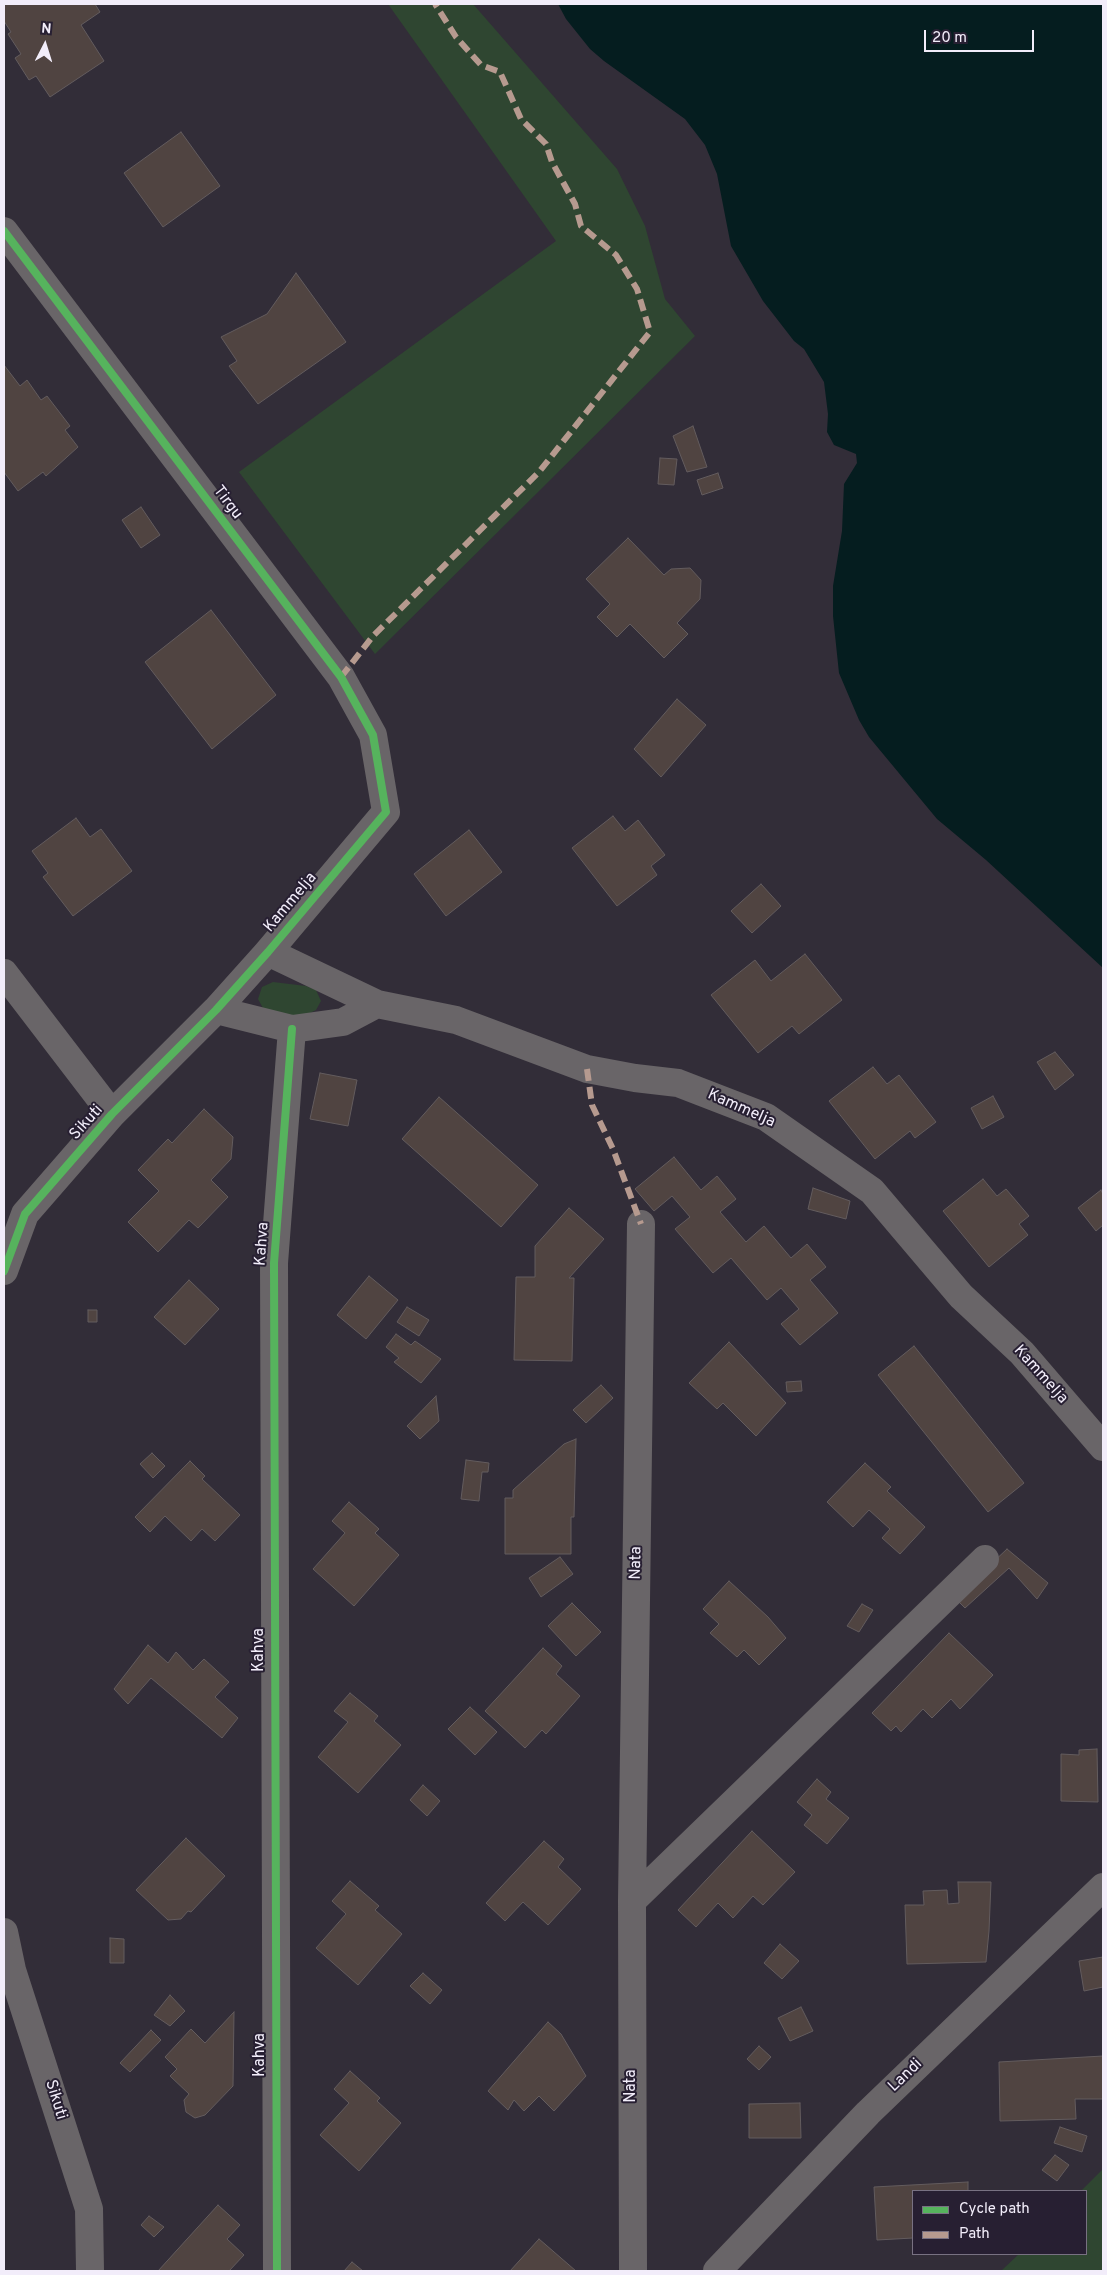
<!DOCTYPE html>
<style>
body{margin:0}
#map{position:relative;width:1107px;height:2275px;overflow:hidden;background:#322d38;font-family:Overpass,sans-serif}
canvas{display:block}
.frame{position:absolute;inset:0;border:5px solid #f2edfa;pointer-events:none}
.legend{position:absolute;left:912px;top:2190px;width:175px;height:65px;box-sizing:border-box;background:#271f32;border:1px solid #787182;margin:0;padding:6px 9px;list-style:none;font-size:15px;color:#f2edfa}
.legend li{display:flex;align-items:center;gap:10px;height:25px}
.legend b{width:25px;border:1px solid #787182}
.north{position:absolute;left:20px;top:20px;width:50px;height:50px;-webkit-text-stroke:4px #271f32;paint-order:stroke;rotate:5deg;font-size:14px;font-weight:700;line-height:20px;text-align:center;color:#f2edfa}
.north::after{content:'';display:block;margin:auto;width:18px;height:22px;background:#f2edfa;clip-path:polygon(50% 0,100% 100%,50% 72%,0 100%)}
.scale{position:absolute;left:924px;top:30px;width:110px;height:22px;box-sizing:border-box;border:2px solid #f2edfa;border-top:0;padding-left:6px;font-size:15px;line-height:18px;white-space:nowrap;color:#f2edfa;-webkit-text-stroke:4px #271f32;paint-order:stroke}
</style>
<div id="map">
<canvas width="1107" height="2275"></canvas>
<div class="frame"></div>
<ul class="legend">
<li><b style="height:6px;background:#56b35d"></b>Cycle path</li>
<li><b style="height:6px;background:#b69a8f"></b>Path</li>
</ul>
<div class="north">N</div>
<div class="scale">20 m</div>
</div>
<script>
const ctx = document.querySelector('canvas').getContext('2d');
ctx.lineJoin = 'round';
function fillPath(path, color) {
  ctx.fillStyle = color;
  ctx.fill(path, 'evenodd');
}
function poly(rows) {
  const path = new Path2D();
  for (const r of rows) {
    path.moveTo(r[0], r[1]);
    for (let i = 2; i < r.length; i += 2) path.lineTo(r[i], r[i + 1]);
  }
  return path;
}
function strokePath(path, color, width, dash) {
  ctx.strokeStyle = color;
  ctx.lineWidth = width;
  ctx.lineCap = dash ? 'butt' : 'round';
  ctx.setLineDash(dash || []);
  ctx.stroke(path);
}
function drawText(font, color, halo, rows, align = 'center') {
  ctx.font = font + ' Overpass,sans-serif';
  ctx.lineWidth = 4;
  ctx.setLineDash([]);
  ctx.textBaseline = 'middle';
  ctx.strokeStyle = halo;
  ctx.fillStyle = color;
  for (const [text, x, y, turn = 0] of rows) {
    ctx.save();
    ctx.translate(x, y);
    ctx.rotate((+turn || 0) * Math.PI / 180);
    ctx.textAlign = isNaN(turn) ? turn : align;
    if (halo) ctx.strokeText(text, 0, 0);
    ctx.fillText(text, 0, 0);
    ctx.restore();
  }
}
fillPath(poly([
 [388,4,473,4,617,169,645,226,665,299,695,336,375,654,239,472,556,241],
 [273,982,306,986,316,990,321,1001,316,1010,302,1017,270,1016,264,1010,258,999,262,987],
 [1103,2169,1103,2271,1001,2271,1019,2254,1086,2254,1086,2191,1081,2191]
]), '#2f4631');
fillPath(poly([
 [558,4,1103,4,1103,968,986,860,937,819,869,737,859,720,839,673,833,616,833,586,842,531,844,484,857,463,856,454,834,445,827,432,828,414,824,382,804,349,794,341,763,301,731,246,717,174,705,145,685,119,604,61,590,49,566,19]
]), '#051d1f');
const building = poly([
 [4,4,95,4,100,12,81,25,104,61,50,97,36,76,29,80,15,58,21,54,8,34,11,32,4,21,4,4],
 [181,132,220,186,163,227,124,173,181,132],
 [296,273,346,342,258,404,229,366,237,361,221,337,267,314,296,273],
 [4,365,20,386,27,380,41,400,47,396,70,426,65,430,78,447,46,476,43,472,18,491,4,472,4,365],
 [693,426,707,467,687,472,673,436,693,426],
 [660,458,677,459,674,485,658,484,660,458],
 [718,473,723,488,702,495,697,480,718,473],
 [141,507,160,535,141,548,122,520,141,507],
 [628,538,664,575,671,569,690,568,701,580,700,599,677,623,688,634,664,658,630,624,617,637,597,617,610,604,586,579,628,538],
 [211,610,276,695,212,749,145,662,211,610],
 [677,699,706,725,661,777,634,749,677,699],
 [613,816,625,831,638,820,665,855,651,866,657,875,617,906,572,848,613,816],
 [76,818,90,837,101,829,132,871,73,916,43,877,48,873,32,851,76,818],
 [469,830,502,872,446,916,414,874,469,830],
 [761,884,781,906,752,933,731,911,761,884],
 [805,954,842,1000,799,1034,792,1026,758,1053,711,995,755,960,771,981,805,954],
 [1055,1052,1074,1075,1055,1090,1037,1062,1055,1052],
 [873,1067,887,1084,899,1075,936,1122,915,1138,910,1131,875,1159,829,1101,873,1067],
 [320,1073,357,1080,348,1126,310,1119,320,1073],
 [993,1096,1004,1117,982,1129,971,1108,993,1096],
 [439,1097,538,1185,501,1227,402,1139,439,1097],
 [204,1109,233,1137,231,1159,211,1180,228,1197,198,1228,189,1220,158,1252,128,1222,159,1191,138,1170,168,1139,172,1143,204,1109],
 [674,1157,701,1190,717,1176,736,1199,720,1212,746,1242,764,1226,791,1258,807,1244,826,1267,810,1280,838,1313,800,1345,781,1324,799,1309,781,1288,767,1300,731,1258,713,1273,675,1229,690,1217,672,1196,654,1211,635,1189,674,1157],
 [983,1179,997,1196,1006,1189,1029,1216,1019,1224,1028,1235,989,1267,943,1211,983,1179],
 [813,1188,850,1201,846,1219,808,1209,813,1188],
 [1101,1190,1103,1194,1103,1225,1096,1231,1078,1208,1101,1190],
 [569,1208,604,1239,569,1278,574,1278,572,1361,514,1360,516,1277,535,1277,535,1246,569,1208],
 [369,1276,398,1300,366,1339,337,1315,369,1276],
 [189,1280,219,1309,185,1345,154,1317,189,1280],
 [407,1307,429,1320,419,1336,397,1322,407,1307],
 [88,1310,97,1310,97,1322,88,1322,88,1310],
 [396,1334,411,1345,415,1341,441,1359,421,1383,394,1362,399,1358,386,1347,396,1334],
 [729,1342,786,1403,756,1436,723,1403,717,1409,689,1383,729,1342],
 [914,1346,1024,1483,988,1512,878,1375,914,1346],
 [801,1381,802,1391,787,1392,786,1382,801,1381],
 [601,1385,613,1398,586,1423,573,1410,601,1385],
 [436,1396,439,1421,420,1439,407,1426,436,1396],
 [576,1439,574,1517,571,1517,571,1554,505,1554,505,1498,513,1498,513,1490,564,1444,576,1439],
 [152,1453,165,1466,153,1478,140,1464,152,1453],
 [466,1460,489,1463,488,1472,482,1472,479,1501,461,1499,466,1460],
 [190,1461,205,1476,202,1479,240,1515,215,1541,202,1529,191,1541,165,1516,150,1532,135,1517,190,1461],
 [865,1463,891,1487,887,1491,925,1527,900,1554,882,1538,890,1529,869,1510,853,1527,827,1502,865,1463],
 [349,1502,379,1529,375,1533,399,1555,354,1606,313,1569,345,1533,332,1521,349,1502],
 [1007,1549,1048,1583,1037,1599,1009,1568,965,1608,955,1598,1007,1549],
 [560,1557,573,1574,541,1597,529,1578,560,1557],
 [729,1581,768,1617,786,1638,759,1665,744,1650,737,1657,710,1633,719,1624,703,1609,729,1581],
 [572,1603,601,1632,576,1656,548,1626,572,1603],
 [862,1604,873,1610,859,1632,847,1626,862,1604],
 [949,1633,993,1675,960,1709,951,1699,932,1718,923,1709,901,1732,896,1726,891,1731,872,1713,949,1633],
 [148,1645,168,1663,176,1652,193,1670,204,1659,229,1682,215,1697,238,1718,222,1738,151,1678,128,1704,114,1689,148,1645],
 [543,1648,562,1666,556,1674,580,1696,546,1734,542,1730,525,1748,485,1711,543,1648],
 [350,1693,378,1716,374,1721,401,1745,358,1793,318,1757,348,1722,334,1711,350,1693],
 [470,1707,497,1732,475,1755,448,1729,470,1707],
 [1097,1749,1098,1802,1061,1801,1061,1754,1079,1755,1079,1750,1097,1749],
 [817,1779,831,1792,826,1799,849,1818,827,1844,804,1825,812,1815,797,1802,817,1779],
 [423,1785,440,1801,427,1816,410,1800,423,1785],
 [752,1831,795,1872,763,1905,753,1896,733,1918,718,1903,696,1927,678,1910,752,1831],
 [186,1838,225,1876,191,1912,188,1911,181,1919,168,1920,136,1890,186,1838],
 [544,1841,564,1859,558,1867,581,1889,548,1925,523,1902,505,1921,486,1903,544,1841],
 [350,1881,379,1906,375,1910,402,1934,358,1985,316,1948,346,1914,332,1901,350,1881],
 [958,1882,991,1882,989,1931,986,1962,907,1964,905,1905,924,1905,923,1891,947,1890,948,1904,959,1903,958,1882],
 [110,1938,124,1939,124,1963,110,1963,110,1938],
 [780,1944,799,1961,782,1979,764,1963,780,1944],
 [1103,1957,1103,1987,1084,1991,1079,1961,1103,1957],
 [423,1973,442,1990,430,2004,410,1986,423,1973],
 [170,1995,185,2011,170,2026,154,2015,170,1995],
 [801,2007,813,2031,790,2041,778,2018,801,2007],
 [234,2012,233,2086,205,2115,195,2118,186,2112,184,2100,189,2094,170,2076,177,2069,165,2057,191,2029,205,2043,234,2012],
 [548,2022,561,2034,586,2076,554,2111,539,2096,524,2111,514,2100,508,2110,488,2091,548,2022],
 [151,2030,161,2040,130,2072,120,2063,151,2030],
 [759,2046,771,2057,759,2070,747,2059,759,2046],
 [1103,2056,1103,2099,1075,2099,1076,2119,1000,2121,999,2062,1103,2056],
 [350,2071,380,2098,377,2101,401,2123,359,2171,320,2135,349,2103,334,2089,350,2071],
 [800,2103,801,2138,749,2138,749,2104,800,2103],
 [1060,2127,1087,2136,1082,2152,1054,2143,1060,2127],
 [1055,2155,1069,2165,1057,2181,1042,2170,1055,2155],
 [968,2182,968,2191,913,2191,913,2238,877,2240,874,2187,968,2182],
 [218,2205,240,2225,227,2239,244,2255,229,2271,158,2271,218,2205],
 [149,2216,164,2227,154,2237,141,2225,149,2216],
 [539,2239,546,2245,576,2271,510,2271,539,2239],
 [352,2262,363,2271,344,2271,352,2262]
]);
fillPath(building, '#504441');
strokePath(building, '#635c5e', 1);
strokePath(poly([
 [4,231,341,677,373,735,386,812,268,952,216,1010,112,1114,25,1214,4,1271],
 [268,952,377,1004,456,1020,587,1069,635,1078,678,1083,766,1117,872,1191,961,1296,1022,1353,1103,1447],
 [4,973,112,1114],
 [216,1010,292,1029,343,1022,377,1004],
 [632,1901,985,1559],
 [4,1932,12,1970,89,2209,90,2271],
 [277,2271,274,1263,292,1029],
 [633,2271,632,1901,641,1224],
 [717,2271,868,2113,1103,1887]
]), '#696568', 28);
strokePath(poly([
 [341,677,373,636,539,472,650,332,637,289,616,255,581,226,575,204,552,162,546,144,521,119,500,72,481,65,456,37,435,4],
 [587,1069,592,1105,613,1149,641,1224]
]), '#b69a8f', 6, [12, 6]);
strokePath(poly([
 [4,231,341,677,373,735,386,812,268,952,216,1010,112,1114,25,1214,4,1271],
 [277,2271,274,1263,292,1029]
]), '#56b35d', 8);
drawText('16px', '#f2edfa', '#271f32', [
 ["Tirgu",227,503,53],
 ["Kammelja",291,903,-50],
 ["Kammelja",741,1109,24],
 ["Sikuti",87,1123,-48],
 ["Kahva",263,1244,-86],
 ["Kammelja",1040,1375,48],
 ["Nata",637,1563,-89],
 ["Kahva",260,1650,-90],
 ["Kahva",261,2055,-90],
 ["Landi",906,2076,-44],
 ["Nata",632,2086,-90],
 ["Sikuti",55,2100,73]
]);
</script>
